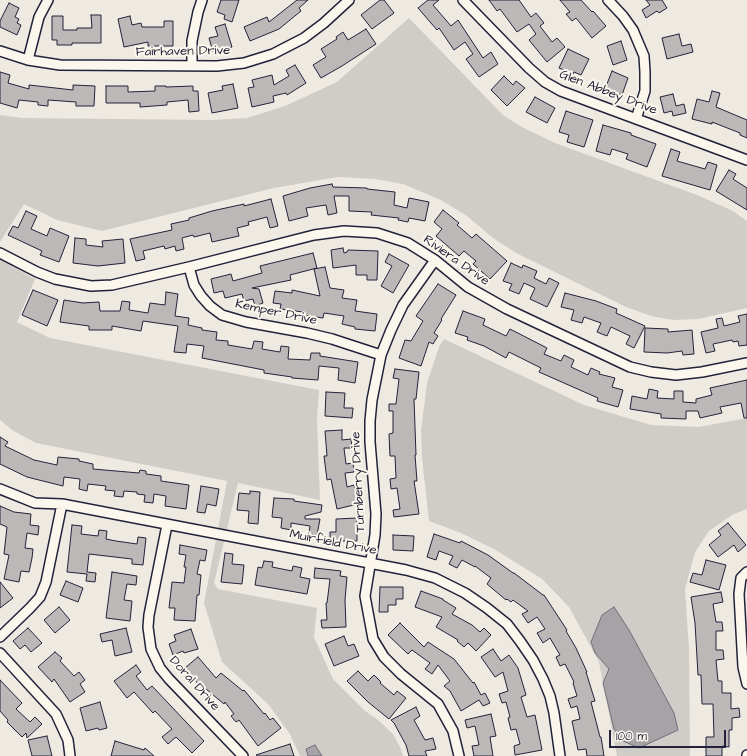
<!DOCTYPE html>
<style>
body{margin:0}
#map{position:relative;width:747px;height:756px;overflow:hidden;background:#eeeae2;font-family:"Architects Daughter",sans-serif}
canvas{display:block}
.scale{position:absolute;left:609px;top:730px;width:117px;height:18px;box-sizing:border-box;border:2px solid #22223b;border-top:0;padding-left:5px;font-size:12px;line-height:14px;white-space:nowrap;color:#22223b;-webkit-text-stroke:3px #fbf7ec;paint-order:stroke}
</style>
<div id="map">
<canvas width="747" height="756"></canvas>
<div class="scale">100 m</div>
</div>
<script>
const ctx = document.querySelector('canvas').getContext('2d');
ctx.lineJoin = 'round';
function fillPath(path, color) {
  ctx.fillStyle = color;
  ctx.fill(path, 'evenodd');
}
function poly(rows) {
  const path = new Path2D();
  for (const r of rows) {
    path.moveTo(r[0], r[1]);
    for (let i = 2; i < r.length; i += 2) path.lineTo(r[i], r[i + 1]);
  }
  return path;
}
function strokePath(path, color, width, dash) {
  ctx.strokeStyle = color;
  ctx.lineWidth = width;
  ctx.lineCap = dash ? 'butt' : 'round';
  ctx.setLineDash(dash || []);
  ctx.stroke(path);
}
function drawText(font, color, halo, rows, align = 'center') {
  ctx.font = font + ' "Architects Daughter",sans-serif';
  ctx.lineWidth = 4;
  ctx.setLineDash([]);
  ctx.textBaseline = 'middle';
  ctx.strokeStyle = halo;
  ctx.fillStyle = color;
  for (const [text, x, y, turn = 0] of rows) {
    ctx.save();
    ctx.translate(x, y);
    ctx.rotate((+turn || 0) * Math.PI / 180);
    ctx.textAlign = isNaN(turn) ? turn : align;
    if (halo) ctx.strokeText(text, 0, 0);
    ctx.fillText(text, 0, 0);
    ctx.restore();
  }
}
fillPath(poly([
 [409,18,503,115,520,126,555,143,697,195,733,211,747,221,747,308,698,319,673,320,651,316,626,307,516,253,493,238,467,216,441,200,403,184,375,179,338,177,274,188,102,231,57,220,24,204,0,242,0,115,22,118,214,120,247,118,285,106,337,82],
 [0,260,35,279,17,322,50,338,319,390,317,419,320,500,238,483,214,583,218,589,317,608,314,637,333,679,365,711,377,719,393,734,400,747,403,756,300,756,290,734,268,704,222,662,204,603,227,481,36,443,12,430,0,420],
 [444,339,584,405,651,425,699,427,747,418,747,509,732,515,709,531,695,552,685,589,689,649,690,756,617,756,599,662,569,607,542,579,494,549,461,533,429,521,422,458,421,431,427,383,439,347]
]), '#d0cdc9');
const water = poly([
 [614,607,629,630,674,713,678,730,639,748,623,741,614,729,603,683,609,669,595,653,591,642,602,615,614,607],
 [315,745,322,756,308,756,306,749,315,745]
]);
fillPath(water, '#a6a3a7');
strokePath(water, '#716f7c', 1);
const building = poly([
 [221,0,239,0,232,22,224,19,225,15,217,12,221,0],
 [297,0,308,0,299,8,301,11,279,29,250,41,244,27,267,17,269,22,297,0],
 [380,0,384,0,394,13,372,29,361,15,380,0],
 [428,0,439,0,433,5,451,26,458,20,483,58,491,52,498,64,479,77,466,59,473,54,465,42,454,50,439,28,437,30,418,8,428,0],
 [489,0,519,0,531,17,536,13,544,23,540,26,552,42,557,38,565,47,547,62,529,40,536,34,529,24,517,32,500,9,497,11,489,0],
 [560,0,581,0,592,12,593,11,606,26,592,38,576,18,572,21,566,14,570,12,560,0],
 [646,0,662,0,667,8,659,13,657,11,646,18,642,10,650,5,646,0],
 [9,3,19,8,15,17,19,19,17,23,21,25,17,35,0,27,0,21,9,3],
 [91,15,101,15,101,43,72,43,72,45,57,45,57,40,52,40,52,16,63,16,63,30,77,30,77,28,92,28,91,15],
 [130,16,132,25,141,23,142,27,164,27,164,21,173,21,173,46,148,46,148,42,124,47,118,19,130,16],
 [225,24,232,47,213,52,209,38,218,36,215,27,225,24],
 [366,29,376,44,342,66,321,78,313,65,326,57,321,49,337,39,336,37,343,32,348,40,366,29],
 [679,34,682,46,691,44,693,52,667,59,662,38,679,34],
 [621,41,627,60,613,65,607,46,621,41],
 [568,49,589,59,581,75,574,72,573,74,559,68,568,49],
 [295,65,306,83,287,95,286,93,273,96,274,102,252,107,248,88,254,87,252,80,272,75,274,85,289,76,286,70,295,65],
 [612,71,628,78,622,95,605,89,612,71],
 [0,72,10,75,8,83,29,89,29,85,73,90,73,85,95,86,94,106,76,106,76,102,48,100,48,106,38,105,38,102,19,100,17,108,0,103,0,72],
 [504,76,513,85,516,81,525,88,507,106,491,90,504,76],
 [233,84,238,108,212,113,208,93,223,90,222,86,233,84],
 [106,86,128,86,128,92,155,91,155,86,166,86,166,87,193,86,193,91,198,91,199,111,189,112,188,100,167,102,167,105,140,107,140,103,106,103,106,86],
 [712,91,720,93,716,107,747,120,747,138,740,135,740,133,712,122,712,124,692,119,697,99,709,102,712,91],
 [673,94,676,106,684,104,686,113,673,116,672,111,664,113,660,97,673,94],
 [535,97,555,108,547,123,526,112,535,97],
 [566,111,593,120,584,147,567,142,569,135,559,132,566,111],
 [603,125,631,133,631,135,656,144,647,167,626,159,628,154,612,149,610,155,596,151,603,125],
 [671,149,680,152,677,161,705,169,708,162,717,165,710,190,662,176,671,149],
 [729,170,736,174,733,179,747,188,747,210,716,191,729,170],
 [332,184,333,187,367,188,367,189,395,192,394,205,407,208,409,198,429,202,425,221,409,218,408,222,398,220,399,218,371,215,372,212,349,211,349,196,334,196,337,213,328,215,326,205,306,208,308,216,289,221,283,196,310,188,332,184],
 [271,199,278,226,270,228,267,217,248,222,249,225,237,228,239,236,212,242,210,233,194,237,193,235,182,238,184,249,176,251,175,246,165,249,164,246,143,251,145,259,136,261,130,239,172,230,171,224,189,220,189,218,212,211,244,204,244,206,271,199],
 [443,210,459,223,457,225,472,238,476,234,507,261,490,279,473,264,476,261,464,251,459,256,436,236,442,229,434,222,443,210],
 [26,211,37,216,31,229,47,236,50,228,69,236,59,262,40,255,42,251,8,235,13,226,18,228,26,211],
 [75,238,86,239,86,245,103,247,102,241,123,239,125,263,98,266,73,263,75,238],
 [343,248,344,253,347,252,348,250,378,251,377,280,367,280,367,275,356,275,356,265,333,268,331,250,343,248],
 [313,253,317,268,290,275,291,280,252,288,259,289,263,303,255,306,253,299,244,301,242,294,225,298,223,291,214,293,211,279,231,274,233,281,262,273,260,266,313,253],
 [389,254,409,265,393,293,381,286,392,266,385,262,389,254],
 [511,263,522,268,523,265,537,271,534,278,546,284,549,278,559,283,547,307,530,299,535,288,524,283,519,294,509,290,512,284,503,281,511,263],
 [325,267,330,288,344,290,342,298,357,300,355,311,377,314,375,331,355,329,355,327,342,324,344,316,324,313,323,318,303,315,303,312,280,309,281,304,273,303,275,291,292,293,292,290,320,296,314,269,325,267],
 [438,284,456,295,441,319,442,320,434,333,438,336,433,344,429,342,421,366,399,358,405,340,411,341,423,321,416,316,438,284],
 [33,290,58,300,47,326,22,315,33,290],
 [166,292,178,294,175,316,189,318,188,325,202,328,202,330,217,332,216,340,228,341,228,345,252,349,254,341,263,342,262,349,280,352,281,346,289,347,288,359,310,360,311,353,320,353,320,356,358,362,355,383,338,380,339,368,319,366,318,380,292,378,292,377,264,373,264,370,202,358,204,346,187,344,186,353,174,352,178,326,143,321,141,331,112,326,112,330,89,330,89,326,60,322,64,300,83,303,99,302,100,311,120,311,122,301,130,302,129,310,148,313,150,303,165,305,166,292],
 [565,293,596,301,617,309,616,313,645,326,634,348,626,344,630,336,611,327,607,336,597,332,601,323,584,317,582,323,571,320,574,310,561,307,565,293],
 [463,311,485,319,483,325,506,336,510,329,547,348,544,354,561,361,564,355,574,360,571,367,588,375,591,368,600,372,599,374,615,378,612,387,623,390,618,407,597,401,598,398,539,372,541,368,509,352,506,358,484,346,467,340,468,337,455,333,463,311],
 [747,314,747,345,739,346,738,341,733,342,732,340,713,344,715,351,706,353,701,332,718,328,716,319,722,318,724,326,740,322,738,316,747,314],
 [645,328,668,329,668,332,692,330,694,354,683,355,682,351,667,353,644,352,645,328],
 [395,369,419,372,416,399,414,399,416,455,415,455,417,481,414,481,419,514,394,517,393,510,400,509,397,488,391,489,390,479,396,478,395,456,390,456,389,434,393,433,393,411,389,411,389,404,396,404,399,379,393,378,395,369],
 [747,380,747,418,744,418,741,403,720,407,722,413,700,418,698,411,686,411,686,419,661,418,661,414,630,409,632,396,647,399,649,389,658,391,657,398,674,399,674,391,683,391,683,402,696,403,696,399,712,395,710,388,747,380],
 [326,392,345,393,344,408,353,408,352,418,325,416,326,392],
 [342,430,342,440,351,439,352,448,344,448,346,464,353,463,354,472,345,473,347,487,354,485,358,504,337,509,331,479,327,480,324,456,327,456,325,431,342,430],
 [0,437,8,442,5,446,34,460,57,465,58,457,79,459,79,461,93,464,93,469,139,473,140,470,146,471,146,474,161,476,161,481,189,485,186,509,165,506,166,496,154,494,153,503,144,502,145,495,137,494,137,492,124,491,123,497,114,496,115,491,105,490,106,486,88,484,87,491,79,489,80,479,64,477,63,486,27,477,0,464,0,437],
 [201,486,219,489,216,506,207,504,205,513,197,512,201,486],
 [250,491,260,492,258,524,248,523,249,511,237,510,239,493,250,494,250,491],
 [274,498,294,499,294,501,322,505,321,512,305,516,305,519,320,519,317,535,309,534,310,526,291,523,291,530,281,528,282,518,272,517,274,498],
 [0,506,14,512,31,514,30,525,39,526,38,535,27,533,25,548,33,549,32,558,29,572,21,571,19,582,4,579,9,555,4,554,7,527,0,524,0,506],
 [357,518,357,541,330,541,330,532,336,532,336,519,357,518],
 [728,523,746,545,738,552,734,545,718,557,709,545,721,535,718,531,728,523],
 [72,525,82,526,81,534,98,536,99,530,107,531,106,539,116,541,137,544,138,537,146,538,143,565,132,564,132,559,89,554,87,572,96,573,95,582,86,581,87,574,67,572,72,525],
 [434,534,460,543,461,541,488,555,513,573,514,573,543,595,544,595,567,630,566,631,576,648,587,672,586,672,595,701,591,702,600,737,601,737,604,756,587,756,586,749,578,750,572,721,580,719,577,706,571,708,568,699,577,696,573,683,574,682,565,664,560,666,556,657,560,655,550,638,543,643,537,633,545,629,537,617,528,623,522,614,528,611,513,600,511,602,507,599,506,600,487,584,491,578,475,566,475,567,462,560,457,568,449,564,453,556,439,551,436,560,427,557,434,534],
 [393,535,414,536,413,551,393,550,393,535],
 [180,545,207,550,205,561,200,560,197,574,201,575,199,595,197,595,195,621,174,620,175,608,169,608,172,582,184,583,186,567,184,567,186,555,179,554,180,545],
 [225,553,233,554,232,564,244,565,242,584,221,582,225,553],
 [706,560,726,565,719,590,690,582,693,573,702,575,706,560],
 [264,561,273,562,272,567,292,571,293,566,302,568,300,577,310,579,307,594,255,585,258,567,262,568,264,561],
 [315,568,341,571,340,576,347,577,345,600,346,627,322,628,321,620,327,620,326,603,327,603,330,579,314,578,315,568],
 [112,572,137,576,136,585,127,584,124,600,132,601,130,621,106,618,112,572],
 [66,581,83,588,78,602,60,595,66,581],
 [0,582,13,598,0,608,0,582],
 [380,587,403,587,403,599,396,599,396,605,388,605,388,612,379,612,380,587],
 [421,591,443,599,443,600,456,608,452,614,472,625,480,632,484,628,491,635,476,651,468,643,464,647,457,641,458,640,436,627,442,617,415,607,421,591],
 [721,592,723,602,713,604,716,622,722,622,723,631,716,631,716,650,723,650,724,659,716,660,718,681,722,681,722,693,731,693,731,709,739,708,740,717,732,718,732,730,729,730,729,747,722,746,722,756,706,756,706,737,714,737,713,704,702,704,701,675,698,675,695,623,691,597,721,592],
 [59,607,70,620,55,633,44,620,59,607],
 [400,623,424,647,428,642,454,659,473,683,474,682,481,695,485,693,490,703,483,706,479,700,461,711,450,691,444,686,450,681,438,665,432,674,425,669,430,663,412,650,408,654,388,635,400,623],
 [28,628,42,643,31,652,25,645,20,649,13,641,28,628],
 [126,628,132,652,115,656,112,640,102,642,100,634,126,628],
 [191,629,198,649,184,653,183,651,173,655,169,644,176,641,174,635,191,629],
 [344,636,348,646,354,644,359,656,334,666,325,644,344,636],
 [493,649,501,661,509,655,518,668,526,695,521,697,527,717,535,715,542,750,515,755,514,746,520,744,516,729,511,730,508,718,510,717,506,702,502,703,499,694,508,691,503,672,495,677,481,657,493,649],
 [55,652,62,658,60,661,74,676,79,672,85,680,80,684,85,692,70,702,54,679,52,682,38,667,55,652],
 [198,657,216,678,221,673,243,691,244,690,264,714,265,713,270,720,273,718,281,728,258,746,239,720,236,722,231,716,234,714,225,702,224,704,200,684,199,685,185,668,198,657],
 [136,665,141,672,136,676,147,690,152,686,204,741,192,753,176,737,168,744,162,737,172,729,155,711,153,713,134,692,127,698,114,681,136,665],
 [358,671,368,681,374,675,381,682,380,683,394,695,397,691,406,698,389,719,368,702,347,681,358,671],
 [0,680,22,703,16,709,30,722,35,717,42,724,27,738,26,733,22,737,7,722,8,720,0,711,0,680],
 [100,702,107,728,99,730,98,728,86,731,80,708,100,702],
 [416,707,420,716,414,720,425,740,433,738,436,749,425,751,427,756,409,756,406,745,394,723,391,720,416,707],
 [491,714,496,736,490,737,493,756,474,756,472,746,479,745,475,726,467,728,465,720,491,714],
 [47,736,52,756,32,756,28,740,47,736],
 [115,741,144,750,145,748,154,756,111,756,115,741],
 [290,744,294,756,257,756,256,755,290,744]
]);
fillPath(building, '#bcb8b8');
strokePath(building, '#22223b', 1);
const street = poly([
 [463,0,529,68,545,82,561,91,747,160],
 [608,0,623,16,633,30,644,56,645,72,645,91,636,119],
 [0,51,28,60,60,65,217,66,244,63,273,54,304,38,324,23,349,0],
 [28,60,39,17,48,0],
 [192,66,192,41,198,12,202,0],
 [0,253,37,272,55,279,91,286,112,285,189,267,314,235,344,231,377,233,408,243,435,260,468,287,507,309,630,367,651,372,676,375,702,372,747,363],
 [435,260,403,305,391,330,381,355,372,400,370,421,370,442,376,514,375,535,365,596,373,639,384,657,401,674,438,704,453,731,459,756],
 [189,267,194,285,201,296,210,306,222,315,246,322,307,333,332,339,381,355],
 [0,489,35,503,62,504,406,570,435,578,465,593,487,608,507,624,520,641,533,660,543,679,550,696,554,713,560,756],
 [167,525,149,615,148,627,151,649,160,668,169,679,243,756],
 [747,572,741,578,739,594,743,667,747,684],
 [0,637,30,608,40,597,46,582,62,504],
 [0,653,56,714,68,740,70,756],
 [747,756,747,755]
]);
strokePath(street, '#22223b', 12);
strokePath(street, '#fbf7ec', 9);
drawText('13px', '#22223b', '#fbf7ec', [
 ["Fairhaven Drive",183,52,-1],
 ["Glen Abbey Drive",608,93,21],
 ["Riviera Drive",456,261,35],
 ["Kemper Drive",276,313,12],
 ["Turnberry Drive",359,482,-93],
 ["Muirfield Drive",333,543,11],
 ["Doral Drive",194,684,48]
]);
</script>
